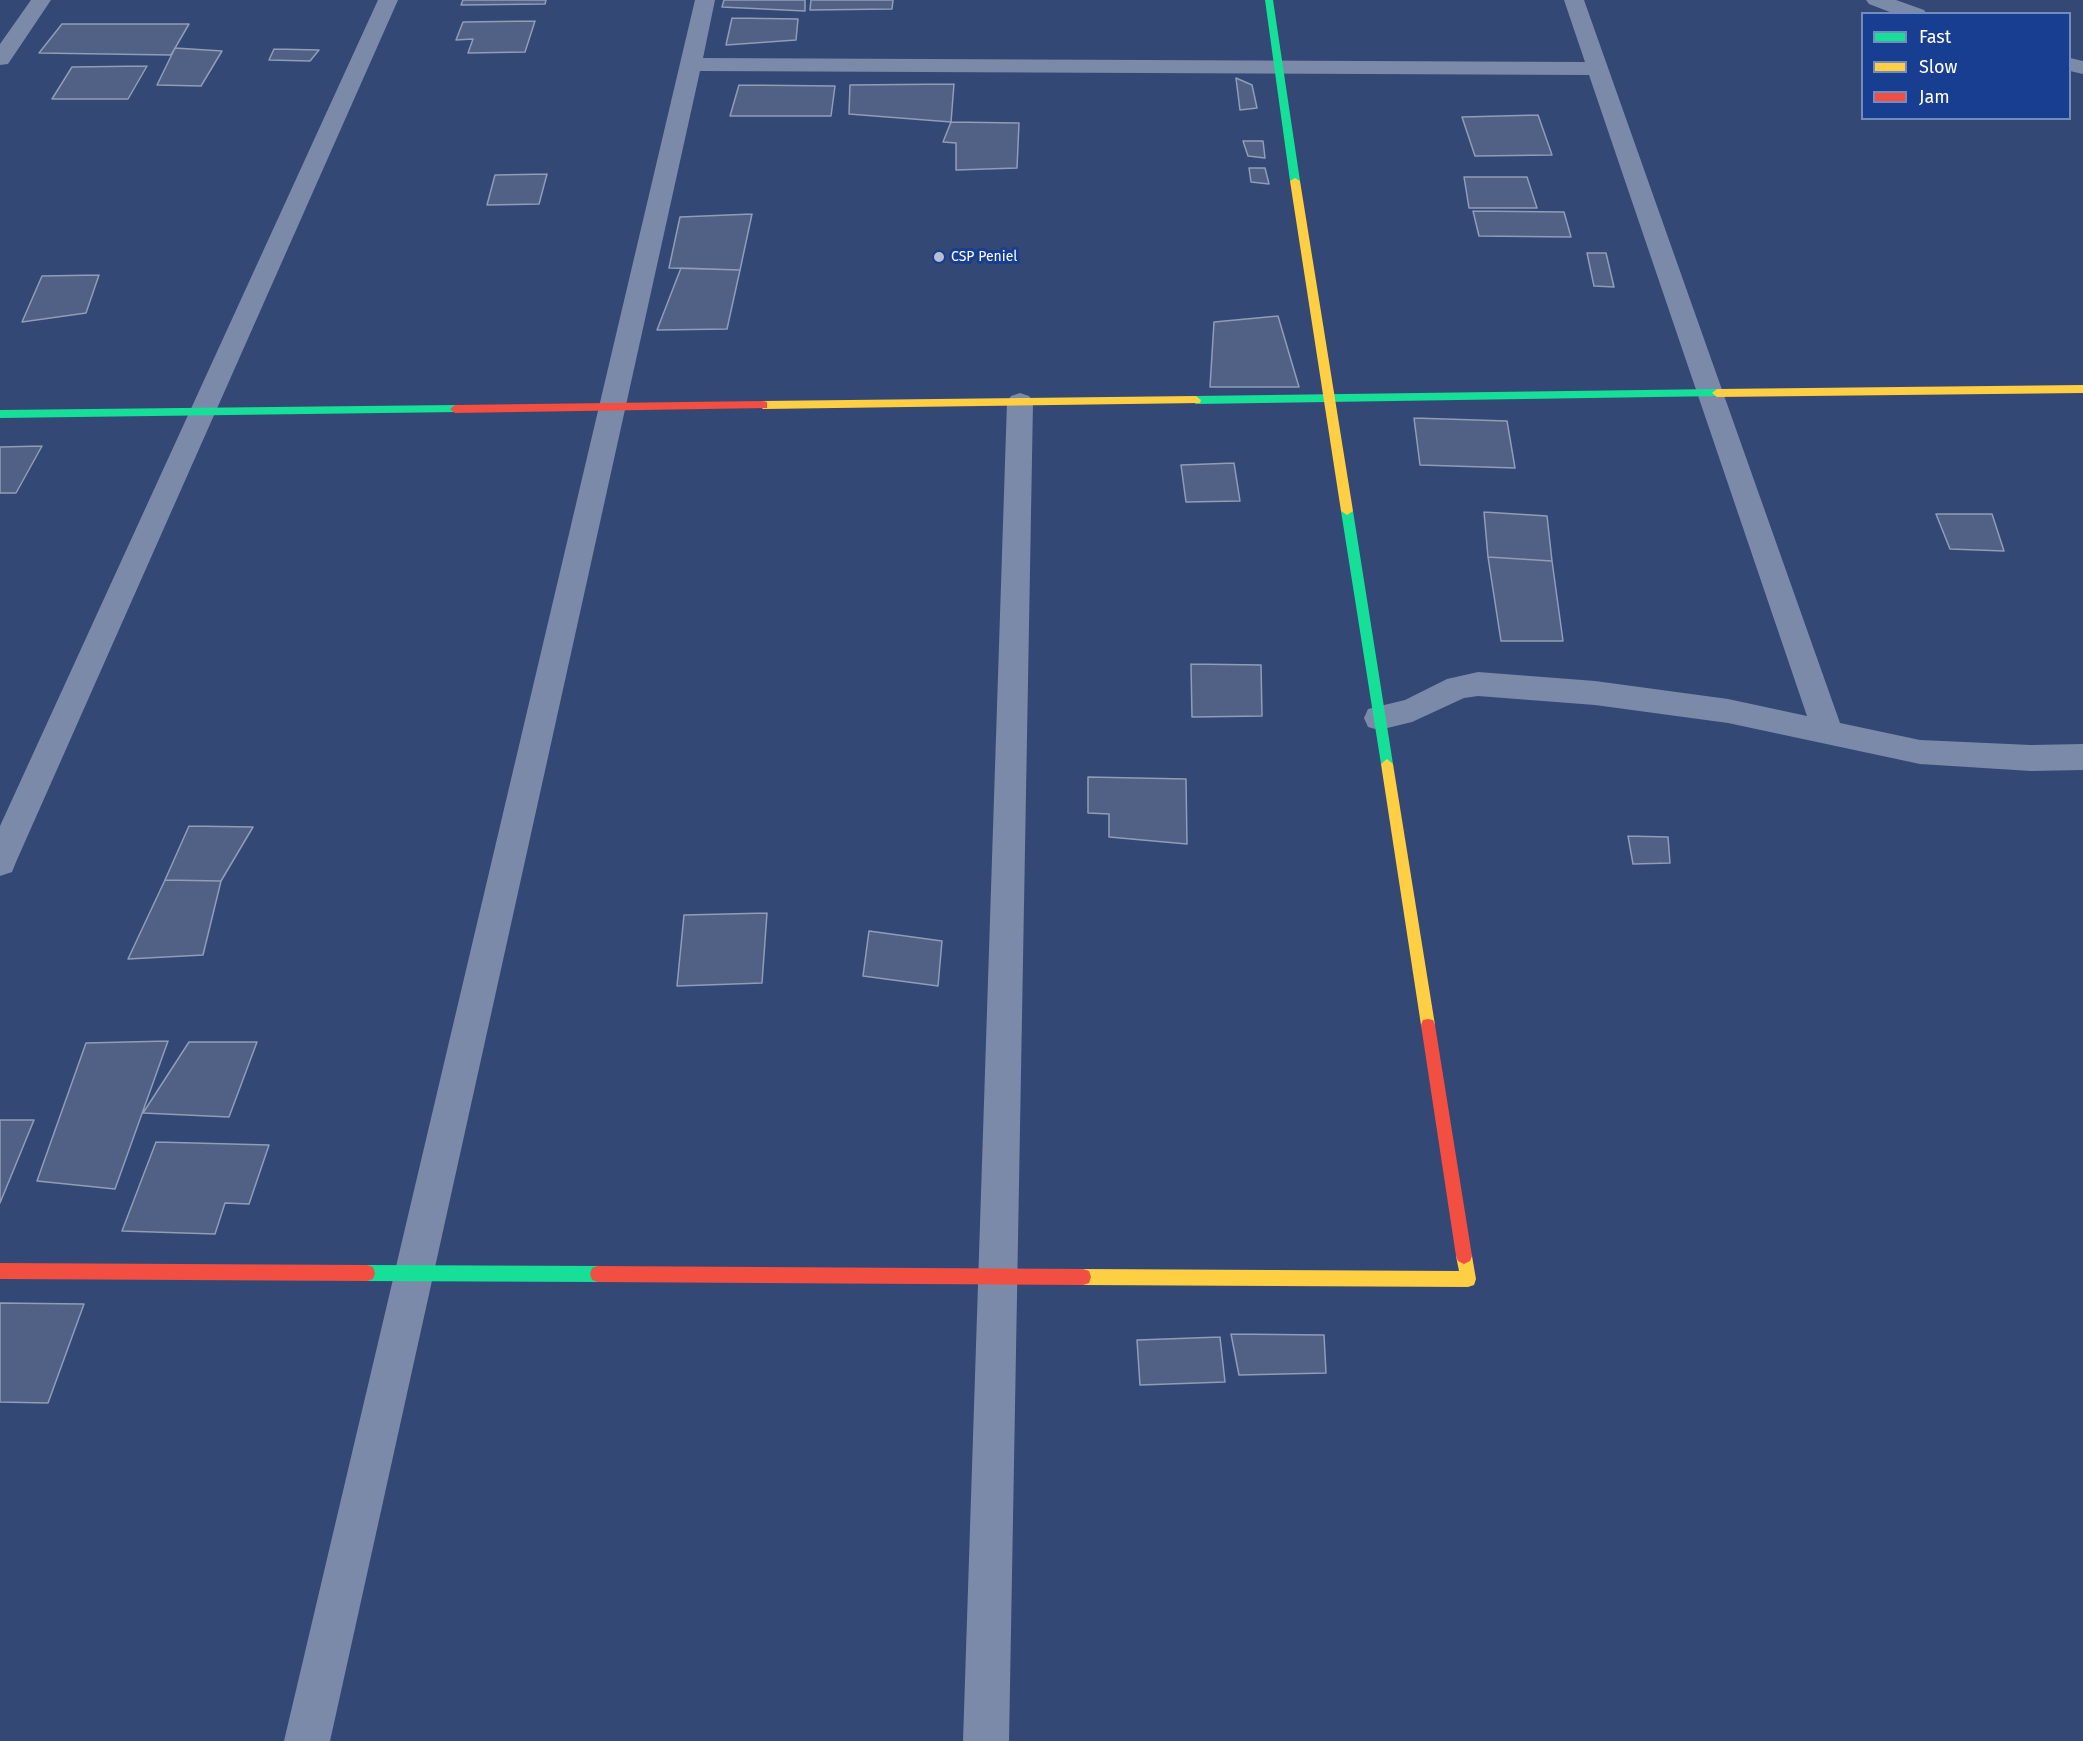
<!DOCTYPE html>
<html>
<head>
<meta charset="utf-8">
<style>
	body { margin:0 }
	#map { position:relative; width:2083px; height:1741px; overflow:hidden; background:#344876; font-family:"Fira Sans",sans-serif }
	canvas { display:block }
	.legend { position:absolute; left:1861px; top:12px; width:210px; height:108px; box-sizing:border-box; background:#183e92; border:2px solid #748bbe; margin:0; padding:8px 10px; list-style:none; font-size:18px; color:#fff }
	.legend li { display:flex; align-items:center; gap:12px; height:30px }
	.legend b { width:30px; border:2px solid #748bbe }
</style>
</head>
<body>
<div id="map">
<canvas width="2083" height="1741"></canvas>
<ul class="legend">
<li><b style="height:8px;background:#16e098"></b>Fast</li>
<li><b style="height:8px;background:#ffcf43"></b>Slow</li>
<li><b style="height:8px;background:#f24e42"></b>Jam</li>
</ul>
</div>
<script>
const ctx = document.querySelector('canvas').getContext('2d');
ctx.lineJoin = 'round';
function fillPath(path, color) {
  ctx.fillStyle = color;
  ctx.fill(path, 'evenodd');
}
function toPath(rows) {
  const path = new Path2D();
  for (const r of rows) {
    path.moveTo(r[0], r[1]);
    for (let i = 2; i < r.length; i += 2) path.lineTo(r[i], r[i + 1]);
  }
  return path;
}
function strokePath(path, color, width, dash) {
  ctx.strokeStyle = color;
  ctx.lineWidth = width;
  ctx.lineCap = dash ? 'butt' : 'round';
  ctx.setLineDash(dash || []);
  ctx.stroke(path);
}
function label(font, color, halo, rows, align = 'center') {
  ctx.font = font + ' "Fira Sans",sans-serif';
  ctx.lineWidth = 6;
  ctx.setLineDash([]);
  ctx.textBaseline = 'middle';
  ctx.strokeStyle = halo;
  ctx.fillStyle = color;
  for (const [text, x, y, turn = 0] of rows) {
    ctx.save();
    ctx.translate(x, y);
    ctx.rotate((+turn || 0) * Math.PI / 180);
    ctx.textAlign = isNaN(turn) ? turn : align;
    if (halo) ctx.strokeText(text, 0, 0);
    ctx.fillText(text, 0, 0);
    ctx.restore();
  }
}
const building = toPath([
	[463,0,546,0,545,4,461,5,463,0],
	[724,0,805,0,805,11,722,7,724,0],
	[811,0,893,0,892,9,810,10,811,0],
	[732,18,798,19,796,40,726,45,732,18],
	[535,21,525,52,468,53,473,39,456,40,463,22,535,21],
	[62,24,189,24,171,55,39,53,62,24],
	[175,48,222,51,201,86,157,85,175,48],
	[274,49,319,50,310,61,269,60,274,49],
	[147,66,128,99,52,99,72,67,147,66],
	[1236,78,1252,85,1257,108,1240,110,1236,78],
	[954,84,951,122,849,114,850,85,954,84],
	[739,85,835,86,831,116,730,116,739,85],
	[1538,115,1552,155,1475,156,1462,117,1538,115],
	[951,122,1019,123,1017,168,956,170,956,143,943,142,951,122],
	[1243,141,1263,141,1265,158,1248,156,1243,141],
	[1249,168,1265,168,1269,184,1251,182,1249,168],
	[547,174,539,204,487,205,495,175,547,174],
	[1464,177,1527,177,1537,208,1469,208,1464,177],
	[1473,211,1564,212,1571,237,1479,236,1473,211],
	[752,214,740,270,669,268,680,217,752,214],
	[1587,253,1606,253,1614,287,1594,286,1587,253],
	[681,268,740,270,727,329,657,330,681,268],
	[99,275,86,313,22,322,42,276,99,275],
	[1278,316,1299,387,1210,387,1214,322,1278,316],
	[1414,418,1507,421,1515,468,1420,465,1414,418],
	[42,446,16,493,0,493,0,447,42,446],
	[1234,463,1240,501,1186,502,1181,465,1234,463],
	[1484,512,1547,516,1552,561,1488,557,1484,512],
	[1936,514,1992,514,2004,551,1950,549,1936,514],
	[1488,557,1552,561,1563,641,1501,641,1488,557],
	[1191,664,1261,665,1262,716,1192,717,1191,664],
	[1088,777,1186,779,1187,844,1109,837,1109,814,1088,813,1088,777],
	[189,826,253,827,221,881,165,880,189,826],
	[1628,836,1668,837,1670,863,1633,864,1628,836],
	[165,880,221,881,203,955,128,959,165,880],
	[767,913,762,983,677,986,684,915,767,913],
	[869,931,942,941,938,986,863,976,869,931],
	[168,1041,115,1189,37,1181,86,1043,168,1041],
	[189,1042,257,1042,229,1117,143,1113,189,1042],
	[0,1120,34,1120,0,1203,0,1120],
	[156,1142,269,1145,249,1204,225,1203,215,1234,122,1231,156,1142],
	[0,1303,84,1304,48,1403,0,1402,0,1303],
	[1231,1334,1324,1335,1326,1373,1239,1375,1231,1334],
	[1220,1337,1225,1382,1140,1385,1137,1340,1220,1337]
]);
fillPath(building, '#506185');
strokePath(building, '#909db7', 1.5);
fillPath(toPath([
	[31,0,51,0,8,64,0,65,0,44,31,0],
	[378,0,398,0,16,862,12,872,0,876,0,826,378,0],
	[695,0,715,0,703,58,1585,62,1564,0,1584,0,1840,723,1920,740,2031,745,2083,744,2083,770,2031,771,1920,764,1728,723,1595,705,1478,696,1464,698,1412,722,1379,730,1368,727,1364,718,1368,709,1405,700,1447,679,1478,672,1595,681,1728,699,1807,716,1589,75,700,71,330,1741,284,1741,695,0],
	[1866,0,1896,0,1924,10,1927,14,1895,14,1869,4,1866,0],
	[2070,58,2083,61,2083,74,2070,71,2070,58],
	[1020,393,1029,396,1033,402,1009,1741,963,1741,1007,402,1011,396,1020,393]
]), '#7c8aa9');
fillPath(toPath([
	[1265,0,1273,0,1300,181,1295,184,1290,181,1265,0],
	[1717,389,1721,390,1721,396,1196,404,1191,400,1196,396,1717,389],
	[455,405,459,406,459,412,0,418,0,410,455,405],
	[1347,507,1353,511,1393,764,1387,769,1381,764,1341,511,1347,507],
	[367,1265,598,1266,604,1268,606,1274,604,1280,598,1282,367,1281,361,1279,359,1273,361,1267,367,1265]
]), '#16e098');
fillPath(toPath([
	[1295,178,1300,181,1353,511,1347,515,1341,511,1290,181,1295,178],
	[2083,385,2083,393,1717,397,1712,393,1717,389,2083,385],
	[1196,396,1201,400,1200,403,763,409,758,405,763,401,1196,396],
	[1387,759,1393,764,1435,1025,1433,1030,1428,1031,1423,1030,1421,1025,1381,764,1387,759],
	[1464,1248,1470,1251,1472,1256,1476,1279,1474,1285,1468,1287,1083,1285,1077,1283,1075,1277,1077,1271,1083,1269,1459,1271,1456,1256,1458,1251,1464,1248]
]), '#ffcf43');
fillPath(toPath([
	[763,401,767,402,767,408,455,413,450,409,455,405,763,401],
	[1428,1019,1433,1020,1435,1025,1472,1256,1470,1261,1464,1264,1458,1261,1456,1256,1421,1025,1423,1020,1428,1019],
	[0,1263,367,1265,373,1267,375,1273,373,1279,367,1281,0,1279,0,1263],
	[598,1266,1083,1269,1089,1271,1091,1277,1089,1283,1083,1285,598,1282,592,1280,590,1274,592,1268,598,1266]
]), '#f24e42');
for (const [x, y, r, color] of [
	[939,257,6,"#b8bfcf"]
]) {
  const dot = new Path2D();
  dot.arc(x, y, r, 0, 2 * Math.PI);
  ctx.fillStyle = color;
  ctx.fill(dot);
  strokePath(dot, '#183e92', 2);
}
label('14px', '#fff', '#183e92', [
	["CSP Peniel",951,257]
], 'left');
</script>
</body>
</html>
